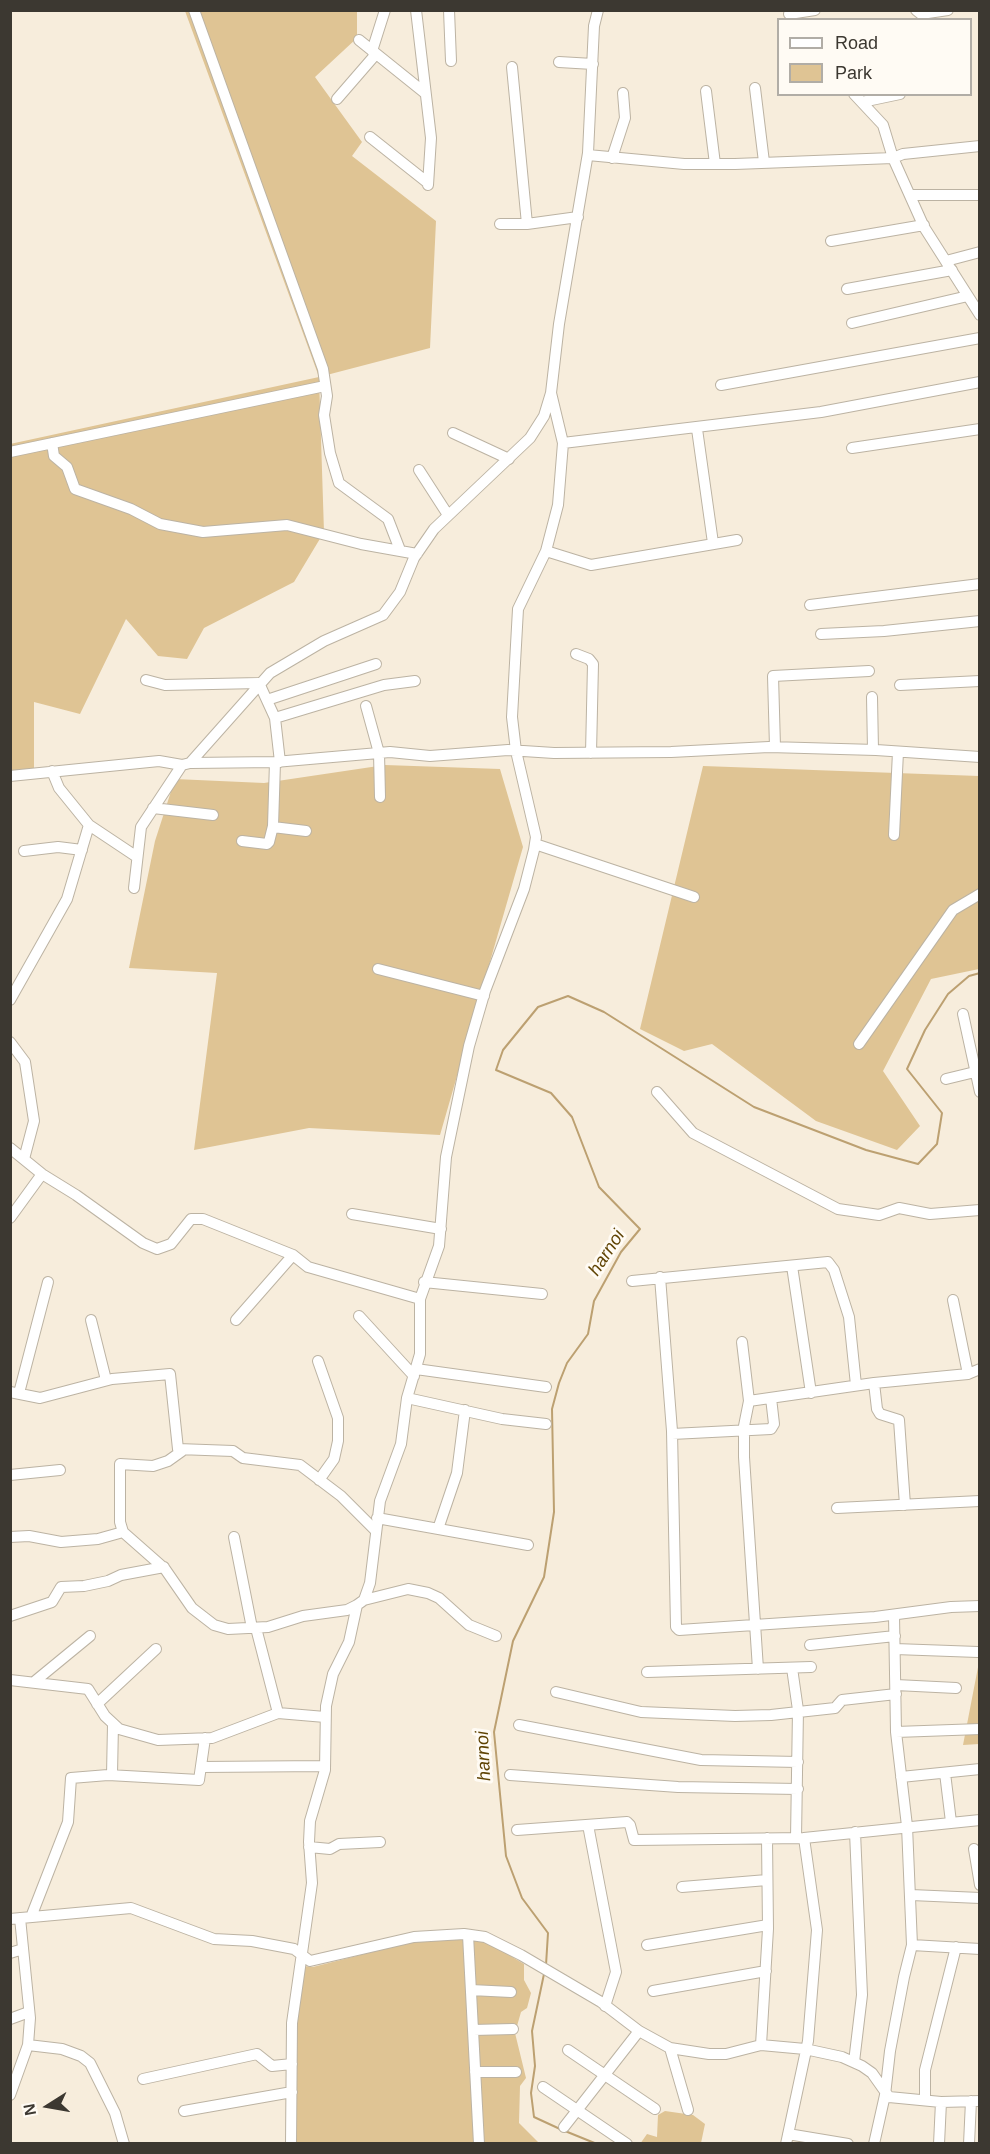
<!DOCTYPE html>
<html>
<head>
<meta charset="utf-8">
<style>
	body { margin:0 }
	#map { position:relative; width:990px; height:2154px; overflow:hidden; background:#f7eddc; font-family:Helvetica,sans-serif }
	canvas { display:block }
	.frame { position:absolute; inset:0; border:12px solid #3c3831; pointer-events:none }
	.legend { position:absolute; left:777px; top:18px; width:195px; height:78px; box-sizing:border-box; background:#fffbf4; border:2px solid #b1ada6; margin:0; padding:8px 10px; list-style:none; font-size:18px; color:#3c3831 }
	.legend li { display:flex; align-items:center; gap:12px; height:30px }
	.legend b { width:30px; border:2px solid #b1ada6 }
	.north { position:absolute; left:18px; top:2076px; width:60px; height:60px; -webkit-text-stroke:4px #fffbf4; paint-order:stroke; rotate:259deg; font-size:16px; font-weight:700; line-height:24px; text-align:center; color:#3c3831 }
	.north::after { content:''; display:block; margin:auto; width:21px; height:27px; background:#3c3831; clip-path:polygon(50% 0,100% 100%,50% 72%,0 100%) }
</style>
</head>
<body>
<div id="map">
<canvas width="990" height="2154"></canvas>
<div class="frame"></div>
<ul class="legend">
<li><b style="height:8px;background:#fff"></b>Road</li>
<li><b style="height:16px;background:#dfc494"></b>Park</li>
</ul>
<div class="north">N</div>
</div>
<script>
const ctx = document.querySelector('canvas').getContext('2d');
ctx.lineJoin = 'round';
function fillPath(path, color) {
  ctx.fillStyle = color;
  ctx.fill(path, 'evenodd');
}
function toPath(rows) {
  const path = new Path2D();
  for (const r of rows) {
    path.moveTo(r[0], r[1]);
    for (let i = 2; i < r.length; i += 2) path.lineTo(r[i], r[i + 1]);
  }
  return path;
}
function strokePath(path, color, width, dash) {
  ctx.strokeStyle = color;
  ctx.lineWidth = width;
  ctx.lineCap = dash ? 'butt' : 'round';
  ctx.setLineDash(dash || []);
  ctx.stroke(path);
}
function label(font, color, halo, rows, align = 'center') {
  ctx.font = font + ' Helvetica,sans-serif';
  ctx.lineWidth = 6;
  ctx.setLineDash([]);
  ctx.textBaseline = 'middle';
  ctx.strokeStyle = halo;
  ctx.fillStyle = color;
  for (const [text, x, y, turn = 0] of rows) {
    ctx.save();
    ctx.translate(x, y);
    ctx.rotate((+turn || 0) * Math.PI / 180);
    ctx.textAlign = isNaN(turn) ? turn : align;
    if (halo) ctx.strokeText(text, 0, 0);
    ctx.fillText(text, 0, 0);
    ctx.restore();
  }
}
fillPath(toPath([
	[185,11,357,11,357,38,315,77,362,142,352,156,436,221,430,348,319,377,324,532,294,582,204,628,187,659,158,656,126,619,80,714,34,702,34,769,11,773,10,444,319,377],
	[385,765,500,769,523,847,440,1135,309,1128,194,1150,217,973,129,968,155,841,175,779,264,783],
	[703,766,979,776,979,969,931,979,883,1071,920,1126,897,1150,816,1121,712,1044,684,1051,640,1029],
	[979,1662,979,1744,963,1745],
	[463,1937,489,1943,524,1964,524,1980,531,1993,527,2008,521,2012,515,2033,526,2078,520,2086,519,2123,539,2143,295,2144,295,2029,303,1966,313,1967,415,1941],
	[665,2111,693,2115,705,2124,701,2143,640,2144,647,2134,657,2137,658,2115]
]), '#dfc494');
strokePath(toPath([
	[546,1965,548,1933,522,1898,506,1856,494,1732,513,1641,544,1577,554,1512,552,1409,559,1383,567,1363,588,1334,594,1301,621,1252,640,1229,599,1187,572,1117,551,1093,496,1070,503,1050,538,1007,568,996,604,1012,754,1107,866,1150,918,1164,937,1144,942,1113,907,1069,925,1030,948,994,969,976,980,973],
	[544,1974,532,2031,535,2066,531,2093,534,2117,560,2129],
	[565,2131,597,2144]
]), '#bca071', 2);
const minor = toPath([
	[194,10,323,369,327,396,324,415,330,453,339,483,388,519,400,550],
	[416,10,431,138,428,185],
	[449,10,451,61],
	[916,10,921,14,948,10],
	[789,14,815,10],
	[359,40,425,93],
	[372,51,385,10],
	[559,62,593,64],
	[512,67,527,224],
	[755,88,764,162],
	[706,91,715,164],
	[854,94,883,125,893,158,924,227,980,315],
	[337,99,376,54],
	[862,102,900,94],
	[370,137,428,183],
	[588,155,684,164,735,164,893,158,903,154,980,146],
	[612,158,625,118,623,93],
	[911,195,980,195],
	[500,224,527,224,578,217],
	[831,241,924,225],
	[946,261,980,252],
	[847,289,952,270],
	[852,323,968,296],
	[721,385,980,338],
	[697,429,713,543],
	[453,433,509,459],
	[52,443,54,456,67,467,75,489,131,509,160,524,203,532,287,525,361,544,417,554],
	[563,443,821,412,980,382],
	[852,448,980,429],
	[10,452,325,386],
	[419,470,448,515],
	[546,551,591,565,737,540],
	[810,605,980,584],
	[821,634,884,631,980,621],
	[576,654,589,659,593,664,591,753],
	[146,680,165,685,259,683,275,718,280,762],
	[900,685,980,681],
	[872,697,873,750],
	[267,700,376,664],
	[366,706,379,753,380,797],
	[275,718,384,685,415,681],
	[775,747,773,676,869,671],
	[191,763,275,762,390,752,430,756,508,750,554,753,671,752,769,747,876,750,980,757],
	[52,771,59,788,89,825,137,857],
	[10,776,159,761,182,765,190,763,270,673,324,641,383,615,400,592,414,558,434,529,530,438,544,416,551,393,559,324,588,153,594,26,598,10],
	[153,808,213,815],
	[273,827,306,831],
	[894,835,898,752],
	[242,841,267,844,269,842,273,826,275,762],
	[535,844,694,897],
	[24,851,58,847,82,850],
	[134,888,141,827,182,765],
	[378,969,484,996],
	[10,1000,67,899,89,825],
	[963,1014,980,1092],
	[10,1042,25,1062,34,1121,24,1159],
	[859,1044,953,910,980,894],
	[946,1079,979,1071],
	[657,1092,693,1133,838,1209,879,1215,899,1208,930,1214,980,1210],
	[10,1148,42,1174,76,1195,143,1243,157,1249,171,1244,191,1219,203,1219,293,1255,308,1267,420,1299],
	[352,1214,441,1229],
	[10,1218,42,1174],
	[792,1266,811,1393],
	[660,1277,672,1431,676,1627,679,1630,875,1617,951,1607,980,1606],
	[632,1281,828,1262,834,1270,849,1317,856,1385],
	[424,1282,542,1294],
	[953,1300,968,1374],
	[359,1316,414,1376],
	[91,1320,106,1380],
	[236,1320,293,1255],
	[742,1342,749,1401,744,1426,744,1457,758,1669],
	[318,1361,338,1418,338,1441,334,1459,319,1480],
	[416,1369,546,1387],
	[874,1383,877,1409,880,1414,899,1420,905,1505],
	[10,1392,40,1398,112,1379,170,1374,178,1449,233,1451,243,1458,300,1465,341,1496,376,1531],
	[19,1393,48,1282],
	[407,1398,502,1419,546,1424],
	[749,1401,874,1383,968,1374,980,1369],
	[672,1434,771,1429,774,1424,771,1398],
	[182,1451,168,1461,153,1466,120,1464,120,1522,123,1532,165,1569,192,1608,214,1625,228,1629,268,1627,303,1616,347,1610,357,1605],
	[10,1475,60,1470],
	[837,1508,980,1501],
	[377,1518,528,1545],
	[438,1529,457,1473,465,1410],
	[10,1537,29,1536,61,1542,98,1539,123,1532],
	[234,1537,252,1628],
	[364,1600,408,1589,428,1593,439,1598,469,1625,496,1636],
	[10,1616,52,1602,61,1587,84,1586,108,1581,121,1575,164,1567],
	[256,1628,278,1713],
	[810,1645,895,1636],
	[895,1649,978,1652],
	[792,1668,798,1710,796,1838],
	[647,1672,811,1667],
	[10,1680,88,1689,105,1716,119,1729,158,1740,212,1738,278,1713,325,1717],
	[34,1682,90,1636],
	[896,1685,956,1688],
	[556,1692,641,1712,735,1716,771,1715,835,1708,842,1700,896,1694],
	[97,1704,156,1649],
	[519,1725,701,1760,798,1762],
	[896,1732,980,1729],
	[202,1767,325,1766],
	[945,1773,951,1822],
	[112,1775,113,1724],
	[510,1775,678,1787,798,1789],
	[901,1777,980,1769],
	[588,1825,616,1972,605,2006],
	[517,1830,627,1822,630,1825,634,1840,804,1838,980,1820],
	[309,1847,330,1849,339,1844,380,1842],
	[974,1849,980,1885],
	[682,1887,767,1880],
	[911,1895,980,1898],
	[31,1917,68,1822,71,1778,108,1775,199,1780,205,1738],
	[10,1919,131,1908,214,1939,252,1941,294,1949,310,1961,414,1937,464,1934,485,1937,521,1955,601,2002,639,2031,670,2048,709,2054,726,2054,761,2045,805,2049,842,2057,862,2066,872,2073,889,2097,941,2102,980,2101],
	[468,1935,479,2144],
	[647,1945,768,1925],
	[912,1945,980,1949],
	[10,1953,23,1949],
	[471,1990,511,1992],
	[653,1991,766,1971],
	[10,2019,29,2012],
	[473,2030,513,2029],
	[28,2045,62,2049,81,2056,90,2063,115,2113,124,2144],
	[761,2045,768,1929,767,1838],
	[670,2048,688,2110],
	[568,2050,655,2109],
	[854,2062,862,1995,855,1832],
	[475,2072,516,2072],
	[143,2079,257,2054,272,2066,292,2064],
	[543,2087,627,2144],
	[10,2095,28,2045,30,2018,20,1918],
	[925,2100,925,2070,956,1947],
	[184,2111,292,2092],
	[564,2127,639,2031],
	[788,2134,848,2144],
	[291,2144,292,2023,312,1883,309,1842,310,1821,325,1770,326,1706,333,1674,349,1642,357,1605,364,1600,370,1583,380,1501,401,1444,407,1398,420,1354,420,1299,439,1246,446,1157,469,1046,485,991,524,889,534,850,536,837,516,751,512,717,518,609,546,551,558,505,563,443,551,393],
	[786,2144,808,2041,817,1930,804,1838],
	[874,2144,885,2095,890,2051,904,1977,912,1945,907,1826,896,1732,894,1615],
	[939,2144,941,2102],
	[969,2144,971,2101]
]);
strokePath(minor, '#bcb3a3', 12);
strokePath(minor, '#fff', 10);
label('italic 18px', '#5f4303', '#fffbf4', [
	["harnoi",607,1253,-57],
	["harnoi",484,1756,-93]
]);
</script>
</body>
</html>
